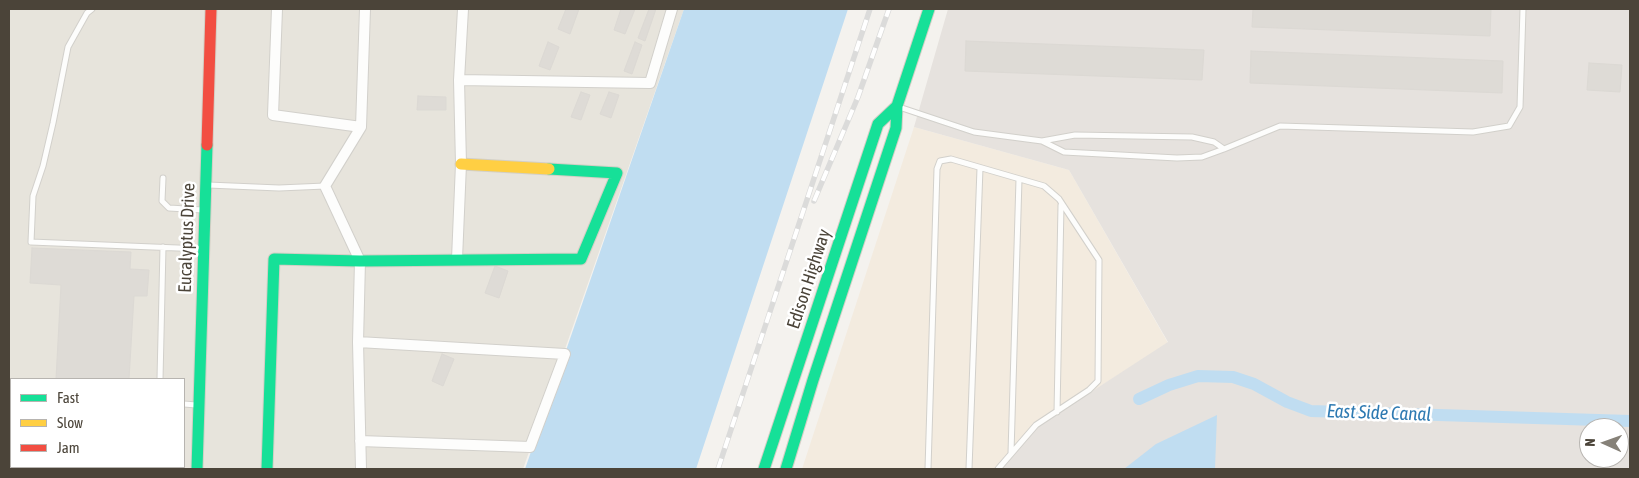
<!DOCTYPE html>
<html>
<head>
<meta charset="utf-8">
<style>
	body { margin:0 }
	#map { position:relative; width:1639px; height:478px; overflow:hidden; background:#f4f2ee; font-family:"Asap Condensed",sans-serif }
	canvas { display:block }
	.frame { position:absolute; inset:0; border:10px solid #4b4439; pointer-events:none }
	.legend { position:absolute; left:10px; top:378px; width:175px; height:90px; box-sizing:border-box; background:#fff; border:1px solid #b7b4b0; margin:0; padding:6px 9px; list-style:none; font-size:15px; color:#4b4439 }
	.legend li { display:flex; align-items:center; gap:10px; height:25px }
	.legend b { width:25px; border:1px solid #b7b4b0 }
	.north { position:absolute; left:1579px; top:418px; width:50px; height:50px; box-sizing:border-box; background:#fff; border:1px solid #b7b4b0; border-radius:50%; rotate:272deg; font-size:14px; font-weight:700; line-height:20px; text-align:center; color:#4b4439 }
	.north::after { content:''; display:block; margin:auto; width:18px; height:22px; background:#868178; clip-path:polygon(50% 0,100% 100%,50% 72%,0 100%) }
</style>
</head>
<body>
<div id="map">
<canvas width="1639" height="478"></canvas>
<div class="frame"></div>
<ul class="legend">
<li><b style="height:6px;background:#16e098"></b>Fast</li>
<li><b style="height:6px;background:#ffcf43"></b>Slow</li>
<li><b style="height:6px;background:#f24e42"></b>Jam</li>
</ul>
<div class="north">N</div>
</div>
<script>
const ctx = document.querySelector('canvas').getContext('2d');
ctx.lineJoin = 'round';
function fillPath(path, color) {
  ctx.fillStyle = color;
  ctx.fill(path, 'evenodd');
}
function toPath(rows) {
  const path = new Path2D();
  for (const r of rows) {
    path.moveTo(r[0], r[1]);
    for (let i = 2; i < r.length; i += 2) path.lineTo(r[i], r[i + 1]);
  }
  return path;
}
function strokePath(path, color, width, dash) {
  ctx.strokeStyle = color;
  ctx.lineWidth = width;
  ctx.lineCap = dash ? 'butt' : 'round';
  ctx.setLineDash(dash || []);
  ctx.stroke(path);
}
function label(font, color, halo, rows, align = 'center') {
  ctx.font = font + ' "Asap Condensed",sans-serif';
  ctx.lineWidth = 5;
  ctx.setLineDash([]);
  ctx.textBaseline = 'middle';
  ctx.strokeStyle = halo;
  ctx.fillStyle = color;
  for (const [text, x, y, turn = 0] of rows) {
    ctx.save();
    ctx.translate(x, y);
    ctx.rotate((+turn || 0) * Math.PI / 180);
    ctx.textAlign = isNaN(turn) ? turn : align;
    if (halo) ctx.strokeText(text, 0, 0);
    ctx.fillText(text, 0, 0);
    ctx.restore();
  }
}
fillPath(toPath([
	[9,9,684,9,523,469,9,469],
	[11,379,184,379,184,467,11,467]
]), '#e7e4dc');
fillPath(toPath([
	[914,127,1069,170,1168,343,1037,427,1001,469,802,469]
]), '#f3ebdf');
fillPath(toPath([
	[948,9,1630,9,1630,469,1001,469,1037,427,1168,342,1069,170,914,127],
	[1589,428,1619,428,1619,458,1589,458]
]), '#e6e2de');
fillPath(toPath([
	[684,9,848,9,696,469,525,469],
	[1217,415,1215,469,1124,469,1156,444]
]), '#c0ddf1');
strokePath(toPath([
	[1139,399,1169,385,1198,376,1233,377,1254,384,1287,402,1311,411,1630,421]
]), '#c0ddf1', 12);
const building = toPath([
	[566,9,579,9,570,34,558,29,566,9],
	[621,9,635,9,625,34,614,30,621,9],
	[649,9,656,9,645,41,638,38,649,9],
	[1253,9,1491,9,1490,36,1252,27,1253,9],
	[966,41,1204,50,1202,80,965,71,966,41],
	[548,42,559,47,550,70,539,66,548,42],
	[635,42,642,45,632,74,624,71,635,42],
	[1251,51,1503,61,1502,93,1250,83,1251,51],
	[1589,63,1622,65,1620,92,1587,90,1589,63],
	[581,92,590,95,581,120,571,117,581,92],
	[609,92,619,95,611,118,600,114,609,92],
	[418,96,446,97,446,110,417,110,418,96],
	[32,248,131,252,130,269,149,270,147,296,134,296,129,379,56,379,61,285,30,283,32,248],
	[495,266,508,271,499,298,485,293,495,266],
	[442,354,454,359,443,386,432,381,442,354]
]);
fillPath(building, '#dedbd6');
strokePath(building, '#dcd9d4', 1);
const lane = toPath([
	[92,9,87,13,68,47,53,123,43,166,33,196,31,242,202,249],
	[899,107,974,132,1042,141,1064,152,1177,158,1202,157,1224,149,1214,142,1192,137,1075,135,1042,141],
	[1224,149,1280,126,1473,132,1509,126,1520,107,1523,9],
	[163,178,162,201,169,208,203,210],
	[208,185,279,188,325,186],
	[160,379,163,247],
	[184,404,196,405],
	[1057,412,1061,205],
	[1011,453,1019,179],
	[928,469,937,169,940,161,951,159,1044,186,1059,199,1099,260,1098,381,1089,390,1036,425,998,469],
	[969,469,980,168]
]);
const street = toPath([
	[277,9,273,115,361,127],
	[459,80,650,83,672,9],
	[457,259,461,164,459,80,463,9],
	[358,342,565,354,530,447,360,441],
	[361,469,358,342,360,261,325,186,361,127,365,9]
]);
const fast = toPath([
	[197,469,207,145],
	[267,469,274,259,360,261,581,259,617,173,549,169],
	[764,469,878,124,897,106],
	[786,469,813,380,896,128,897,106,929,9]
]);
const slow = toPath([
	[461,164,549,169]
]);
const jam = toPath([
	[207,145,211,9]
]);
strokePath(lane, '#d2d0cb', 7);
strokePath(street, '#d2d0cb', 12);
strokePath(fast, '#d3cfc5', 13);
strokePath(slow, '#d3cfc5', 13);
strokePath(jam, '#d3cfc5', 13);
strokePath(toPath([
	[9,433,9,442]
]), '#d3d2cc', 2, [2.5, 2.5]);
strokePath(lane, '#fdfdfc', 5);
strokePath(street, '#fdfdfc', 10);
strokePath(fast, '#16e098', 11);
strokePath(slow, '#ffcf43', 11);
strokePath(jam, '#f24e42', 11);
const rail = toPath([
	[814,201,858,97,889,9],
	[718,469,870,9]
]);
strokePath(rail, '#dbdbda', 5.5);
strokePath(rail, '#fff', 4, [11]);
label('18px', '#4b4439', '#fff', [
	["Eucalyptus Drive",187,238,-88],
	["Edison Highway",809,279,-72]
]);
label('italic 19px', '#2e7ab2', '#fff', [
	["East Side Canal",1379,413,2]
]);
</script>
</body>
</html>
